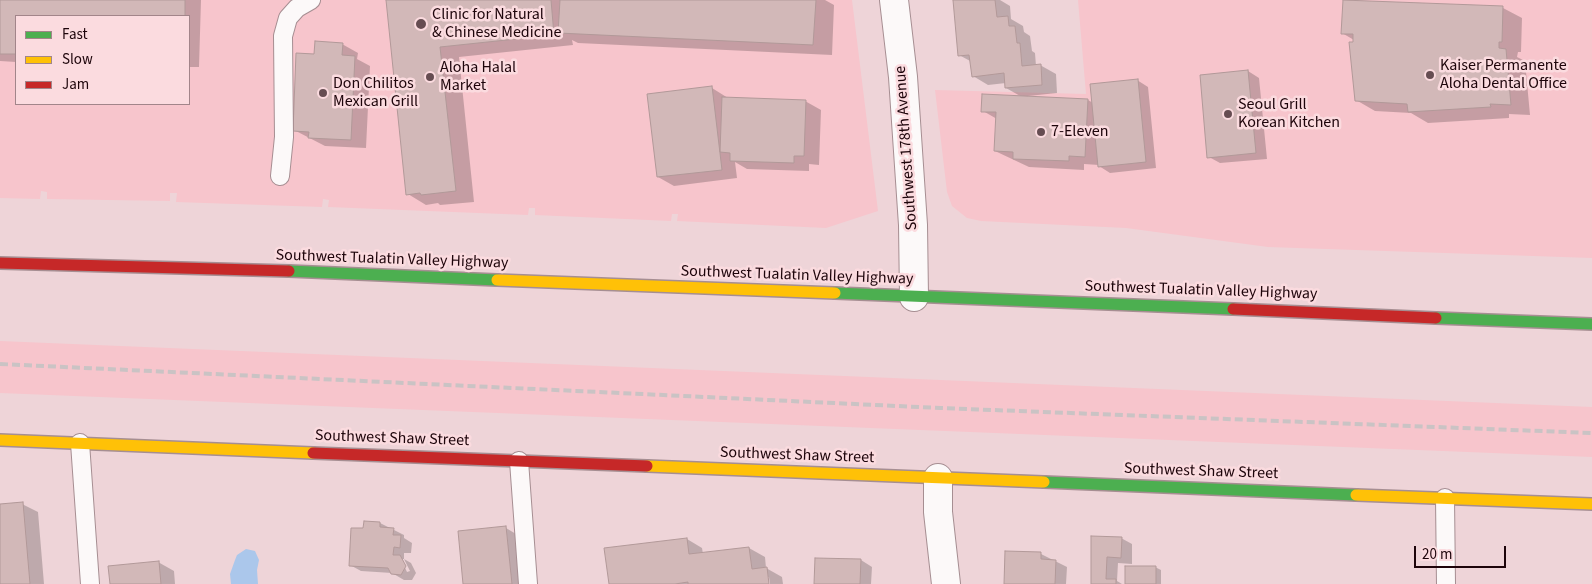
<!DOCTYPE html>
<html>
<head>
<meta charset="utf-8">
<style>
	body { margin:0 }
	#map { position:relative; width:1592px; height:584px; overflow:hidden; background:#eed4d8; font-family:"Source Sans 3",sans-serif }
	canvas { display:block }
	.legend { position:absolute; left:15px; top:15px; width:175px; height:90px; box-sizing:border-box; background:#fbdbdf; border:1px solid #a2858a; margin:0; padding:6px 9px; list-style:none; font-size:15px; color:#1d040a }
	.legend li { display:flex; align-items:center; gap:10px; height:25px }
	.legend b { width:25px; border:1px solid #a2858a }
	.scale { position:absolute; left:1414px; top:546px; width:92px; height:22px; box-sizing:border-box; border:2px solid #1d040a; border-top:0; padding-left:6px; font-size:15px; line-height:18px; white-space:nowrap; color:#1d040a; -webkit-text-stroke:4px #fbdbdf; paint-order:stroke }
</style>
</head>
<body>
<div id="map">
<canvas width="1592" height="584"></canvas>
<ul class="legend">
<li><b style="height:6px;background:#4caf50"></b>Fast</li>
<li><b style="height:6px;background:#ffc107"></b>Slow</li>
<li><b style="height:6px;background:#c62828"></b>Jam</li>
</ul>
<div class="scale">20 m</div>
</div>
<script>
const ctx = document.querySelector('canvas').getContext('2d');
ctx.lineJoin = 'round';
function fillPath(path, color) {
  ctx.fillStyle = color;
  ctx.fill(path, 'evenodd');
}
function toPath(rows) {
  const path = new Path2D();
  for (const r of rows) {
    path.moveTo(r[0], r[1]);
    for (let i = 2; i < r.length; i += 2) path.lineTo(r[i], r[i + 1]);
  }
  return path;
}
function strokePath(path, color, width, dash) {
  ctx.strokeStyle = color;
  ctx.lineWidth = width;
  ctx.lineCap = dash ? 'butt' : 'round';
  ctx.setLineDash(dash || []);
  ctx.stroke(path);
}
function label(font, color, halo, rows, align = 'center') {
  ctx.font = font + ' "Source Sans 3",sans-serif';
  ctx.lineWidth = 5;
  ctx.setLineDash([]);
  ctx.textBaseline = 'middle';
  ctx.strokeStyle = halo;
  ctx.fillStyle = color;
  for (const [text, x, y, turn = 0] of rows) {
    ctx.save();
    ctx.translate(x, y);
    ctx.rotate((+turn || 0) * Math.PI / 180);
    ctx.textAlign = isNaN(turn) ? turn : align;
    if (halo) ctx.strokeText(text, 0, 0);
    ctx.fillText(text, 0, 0);
    ctx.restore();
  }
}
fillPath(toPath([
	[0,0,852,0,878,211,826,228,677,221,678,214,672,214,671,221,535,215,535,208,529,208,528,215,328,207,329,200,323,199,322,207,176,202,177,193,170,193,170,201,47,199,47,192,41,191,40,199,0,198],
	[16,16,189,16,189,104,16,104],
	[1078,0,1592,0,1592,258,1268,247,1126,228,981,221,967,218,952,206,947,192,935,90,1086,94],
	[0,341,1592,407,1592,457,0,393]
]), '#f7c5cc');
fillPath(toPath([
	[246,549,255,551,259,560,257,570,258,584,231,584,230,574,235,560,237,555]
]), '#abc7eb');
fillPath(toPath([
	[0,0,201,0,199,67,189,67,189,16,16,16,16,62,0,61],
	[387,0,825,0,834,5,832,55,578,43,572,40,573,45,459,57,474,202,440,205,438,203,426,205,408,194],
	[964,0,1000,0,1010,6,1011,19,1023,26,1024,32,1030,36,1032,51,1035,53,1036,66,1040,65,1056,74,1057,93,1028,96,1028,97,1088,100,1093,103,1137,80,1148,87,1156,168,1110,173,1099,166,1099,165,1084,164,1084,170,1029,167,995,151,997,119,983,111,1022,97,1006,88,1006,83,988,85,973,76,972,62,959,55],
	[1344,0,1503,8,1522,18,1521,52,1518,52,1517,57,1525,61,1530,115,1509,114,1509,118,1428,123,1411,113,1375,111,1356,100,1354,40,1342,33],
	[342,44,358,53,357,59,370,66,366,148,325,146,294,130,315,55],
	[1248,71,1259,78,1267,159,1220,163,1209,157],
	[712,88,728,98,805,101,821,110,819,165,809,164,809,171,747,169,735,162,737,178,674,186,658,177],
	[22,504,38,512,44,584,0,584,0,506],
	[380,523,404,535,404,538,412,543,411,553,404,553,404,559,411,563,416,573,412,580,404,580,392,573,361,571,350,565,365,529],
	[401,559,404,559,410,571,407,572],
	[506,528,521,537,526,584,464,584],
	[1093,538,1121,538,1132,544,1132,564,1118,563,1117,581,1122,584,1092,584],
	[687,539,702,548,703,554,749,548,765,557,766,568,782,577,783,584,770,584,769,577,767,577,767,584,610,584],
	[1041,554,1067,567,1066,584,1005,584],
	[861,560,872,567,871,584,815,584],
	[158,562,174,571,175,584,111,584],
	[1155,567,1161,570,1161,584,1127,584]
]), '#0003');
const building = toPath([
	[0,0,185,0,185,16,16,16,16,54,0,54,0,0],
	[386,0,551,0,554,35,440,47,456,191,421,195,420,193,406,195,386,0],
	[560,0,816,0,813,45,558,33,560,0],
	[953,0,995,0,997,17,1008,16,1009,26,1015,26,1017,43,1020,43,1022,66,1041,64,1042,85,1005,88,1004,73,972,77,969,55,958,56,953,0],
	[1343,0,1503,6,1502,42,1499,42,1499,48,1506,49,1511,105,1490,104,1491,107,1408,112,1407,104,1355,101,1349,42,1353,42,1353,34,1341,34,1343,0],
	[315,41,343,43,342,55,355,56,351,140,308,138,309,132,293,131,296,53,314,54,315,41],
	[1248,70,1256,153,1207,158,1200,75,1248,70],
	[1138,79,1146,162,1098,167,1090,84,1138,79],
	[712,86,722,170,657,177,647,94,712,86],
	[982,94,1088,99,1085,157,1069,156,1069,161,1013,159,1013,152,994,151,996,112,981,112,982,94],
	[722,97,806,100,804,156,794,156,794,163,730,161,730,153,720,152,722,97],
	[23,502,30,584,0,584,0,504,23,502],
	[364,521,380,522,380,527,394,528,393,535,401,535,400,548,394,547,393,555,400,555,406,566,401,575,391,574,388,568,349,566,351,528,363,528,364,521],
	[506,526,512,584,463,584,458,531,506,526],
	[1091,536,1122,537,1121,558,1107,557,1106,579,1116,579,1116,584,1091,584,1091,536],
	[687,538,689,554,749,547,752,569,767,567,769,584,688,584,688,582,675,584,609,584,604,548,687,538],
	[1005,551,1041,552,1041,559,1056,560,1055,584,1004,584,1005,551],
	[815,558,861,559,860,584,814,584,815,558],
	[159,561,161,584,110,584,108,566,159,561],
	[1125,566,1156,566,1156,584,1125,584,1125,566]
]);
fillPath(building, '#d2b8b8');
strokePath(building, '#b29999', 1);
const lane = toPath([
	[280,176,284,137,283,36,288,18,297,8,311,0],
	[80,443,90,584],
	[519,461,528,584],
	[1445,498,1446,584]
]);
const street = toPath([
	[894,0,903,77,913,225,914,297],
	[938,478,938,512,946,584]
]);
const fast = toPath([
	[289,271,497,280],
	[835,293,1233,309],
	[1436,318,1592,324],
	[1044,482,1356,495]
]);
const slow = toPath([
	[497,280,835,293],
	[0,440,313,453],
	[647,466,1044,482],
	[1356,495,1592,504]
]);
const jam = toPath([
	[0,263,289,271],
	[1233,309,1436,318],
	[313,453,647,466]
]);
strokePath(lane, '#a68e92', 20);
strokePath(street, '#a68e92', 30);
strokePath(fast, '#a68e92', 14);
strokePath(slow, '#a68e92', 14);
strokePath(jam, '#a68e92', 14);
strokePath(lane, '#fcf9f9', 18);
strokePath(street, '#fcf9f9', 28);
strokePath(fast, '#4caf50', 11);
strokePath(slow, '#ffc107', 11);
strokePath(jam, '#c62828', 11);
strokePath(toPath([
	[0,364,940,408,1592,433]
]), '#cac3c4', 4, [8, 4]);
for (const [x, y, r, color] of [
	[421,24,6,"#664d52"],
	[1430,75,5,"#664d52"],
	[430,77,5,"#664d52"],
	[323,93,5,"#664d52"],
	[1228,114,5,"#664d52"],
	[1041,132,5,"#664d52"]
]) {
  const dot = new Path2D();
  dot.arc(x, y, r, 0, 2 * Math.PI);
  ctx.fillStyle = color;
  ctx.fill(dot);
  strokePath(dot, '#fbdbdf', 2);
}
label('16px', '#1d040a', '#fbdbdf', [
	["Clinic for Natural",432,15],
	["& Chinese Medicine",432,33],
	["Kaiser Permanente",1440,66],
	["Aloha Dental Office",1440,84],
	["Aloha Halal",440,68],
	["Market",440,86],
	["Don Chilitos",333,84],
	["Mexican Grill",333,102],
	["Seoul Grill",1238,105],
	["Korean Kitchen",1238,123],
	["7-Eleven",1051,132]
], 'left');
label('16px', '#1d040a', '#fbdbdf', [
	["Southwest 178th Avenue",907,148,-94],
	["Southwest Tualatin Valley Highway",392,260,2],
	["Southwest Tualatin Valley Highway",797,276,2],
	["Southwest Tualatin Valley Highway",1201,291,2],
	["Southwest Shaw Street",392,439,2],
	["Southwest Shaw Street",797,456,2],
	["Southwest Shaw Street",1201,472,2]
]);
</script>
</body>
</html>
